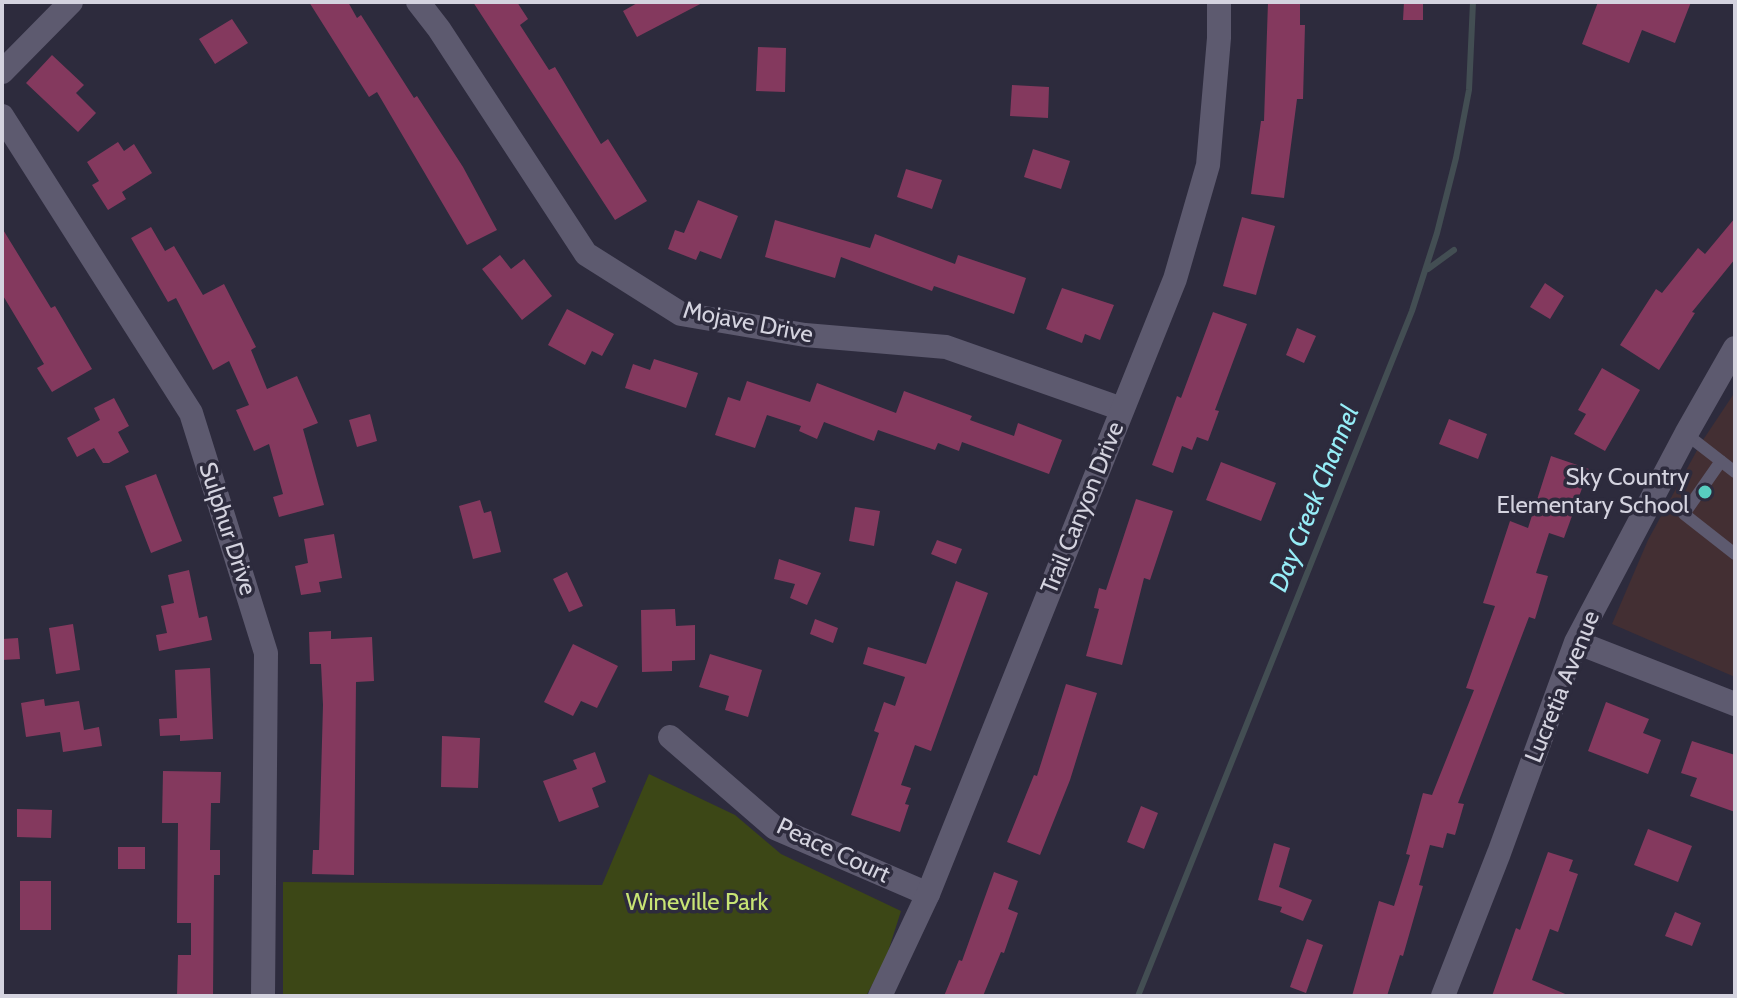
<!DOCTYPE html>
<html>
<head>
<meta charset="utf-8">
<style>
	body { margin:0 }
	#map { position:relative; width:1737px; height:998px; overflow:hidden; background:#2d2b3d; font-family:Cabin,sans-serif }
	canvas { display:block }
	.frame { position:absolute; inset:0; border:4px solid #d4d3df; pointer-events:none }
</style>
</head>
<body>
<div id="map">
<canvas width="1737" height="998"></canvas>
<div class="frame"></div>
</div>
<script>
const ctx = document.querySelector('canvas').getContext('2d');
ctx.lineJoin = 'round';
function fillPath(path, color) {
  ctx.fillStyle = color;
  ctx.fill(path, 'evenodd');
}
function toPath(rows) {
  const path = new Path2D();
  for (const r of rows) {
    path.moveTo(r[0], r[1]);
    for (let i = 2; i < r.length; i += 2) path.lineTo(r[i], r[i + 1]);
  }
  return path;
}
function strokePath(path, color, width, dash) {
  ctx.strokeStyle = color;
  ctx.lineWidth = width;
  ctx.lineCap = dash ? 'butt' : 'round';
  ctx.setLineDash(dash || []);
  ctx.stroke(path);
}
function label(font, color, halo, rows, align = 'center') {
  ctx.font = font + ' Cabin,sans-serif';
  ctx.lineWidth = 7;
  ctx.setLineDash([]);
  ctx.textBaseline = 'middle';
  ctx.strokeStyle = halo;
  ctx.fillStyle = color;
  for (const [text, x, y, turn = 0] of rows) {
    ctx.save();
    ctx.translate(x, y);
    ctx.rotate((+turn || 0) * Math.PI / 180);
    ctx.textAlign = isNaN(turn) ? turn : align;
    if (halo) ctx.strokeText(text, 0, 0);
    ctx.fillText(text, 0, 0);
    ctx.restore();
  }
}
fillPath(toPath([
	[1735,392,1735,677,1612,624,1648,540,1701,443]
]), '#432f33');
fillPath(toPath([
	[649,774,735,815,781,854,901,911,885,961,866,996,283,996,283,882,602,885]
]), '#3c4716');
strokePath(toPath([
	[1428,269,1454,250],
	[1138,996,1412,311,1437,233,1456,158,1469,90,1473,2]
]), '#434e53', 6);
fillPath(toPath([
	[309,2,348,2,357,18,361,15,414,98,417,96,463,167,497,230,467,245,377,92,369,97],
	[473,2,517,2,528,19,520,25,549,70,555,67,601,144,608,139,647,201,615,220],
	[639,2,704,2,637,37,623,11],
	[1268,2,1300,2,1300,25,1305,25,1303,99,1297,99,1284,198,1251,194,1261,121,1264,121],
	[1404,2,1423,2,1423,20,1403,20],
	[1598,2,1691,2,1675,43,1642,30,1629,63,1582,44],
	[232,19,248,43,215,64,199,39],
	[758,47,786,48,785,92,756,91],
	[52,55,84,85,76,93,96,113,78,132,26,83],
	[1012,85,1049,87,1048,118,1010,116],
	[118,142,124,151,134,144,152,173,122,192,126,199,108,210,92,185,99,181,87,162],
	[1033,149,1070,161,1061,189,1024,177],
	[906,169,942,180,932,209,897,197],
	[698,200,738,216,721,259,700,251,696,260,668,249,675,230,684,233],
	[1242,217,1275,226,1256,295,1223,286],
	[1735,218,1735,259,1692,312,1695,313,1659,370,1620,345,1656,289,1662,293,1698,248,1705,254],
	[775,220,870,248,875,234,955,264,958,255,1026,278,1014,314,934,286,932,291,841,257,835,278,765,257],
	[151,227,165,251,174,246,203,295,224,284,256,347,251,350,267,389,297,376,318,423,303,429,324,505,279,517,273,497,283,494,269,444,254,451,236,410,249,405,229,361,213,370,176,298,168,302,131,238],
	[2,228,51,308,55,306,92,369,52,392,37,368,44,364,2,294],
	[500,255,511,269,524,259,552,296,522,320,482,269],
	[1545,283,1564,296,1550,319,1530,307],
	[1062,288,1114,305,1100,340,1085,334,1082,343,1046,329],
	[567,309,614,334,602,356,592,351,585,365,548,345],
	[1213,312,1247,324,1215,410,1219,411,1208,441,1197,437,1192,450,1182,446,1173,473,1152,465,1177,396,1181,398],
	[1297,328,1316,336,1304,363,1286,355],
	[654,359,698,373,686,408,625,388,633,364,650,370],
	[1602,368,1640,390,1605,451,1574,434,1586,414,1578,410],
	[747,381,810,402,817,383,896,413,904,391,972,416,970,420,1014,436,1018,423,1062,440,1049,474,962,442,959,451,938,443,935,450,878,430,874,441,824,422,817,439,799,431,801,426,767,415,755,448,715,435,728,397,740,401],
	[114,398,129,426,118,432,129,452,109,463,103,463,94,448,77,457,67,438,100,420,94,408],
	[370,414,377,441,357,447,349,420],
	[1449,419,1487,434,1478,459,1439,444],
	[1551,456,1589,469,1564,538,1549,533,1536,573,1548,576,1535,619,1529,617,1458,803,1464,804,1455,835,1447,833,1443,848,1430,845,1419,885,1423,886,1403,956,1400,955,1387,996,1352,996,1379,901,1394,906,1410,855,1406,854,1423,793,1432,795,1474,690,1466,688,1495,606,1483,603,1510,521,1528,528],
	[1221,462,1276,483,1261,521,1206,500],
	[156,474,182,541,151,553,125,486],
	[1136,499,1173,511,1150,580,1144,578,1122,665,1086,656,1099,609,1094,608,1099,588,1106,590],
	[480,500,484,513,491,511,501,552,473,559,459,506],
	[855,507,880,511,874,546,849,541],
	[334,534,342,578,319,582,321,592,301,595,295,566,308,563,304,539],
	[937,540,962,549,956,564,931,554],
	[779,559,821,573,807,605,790,598,795,584,774,579],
	[189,570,199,618,207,616,212,640,159,651,156,635,167,633,161,606,174,603,168,575],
	[567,572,583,606,569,612,553,579],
	[956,581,988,593,931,751,915,745,901,785,911,788,905,804,909,805,900,832,851,815,879,733,874,731,884,702,895,706,905,677,863,664,868,647,926,664],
	[675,609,676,626,695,625,695,660,672,661,672,671,642,672,641,610],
	[815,619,838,628,833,643,810,634],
	[73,624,80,670,56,674,49,628],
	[331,631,331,639,372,637,374,681,356,682,354,875,312,874,313,850,319,850,323,705,321,664,310,664,309,632],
	[18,638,20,659,2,660,2,639],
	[573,644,618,666,597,708,581,701,573,716,544,702],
	[710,654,762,670,748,717,725,710,729,696,699,687],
	[210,668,213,739,180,741,180,735,160,736,159,719,177,718,175,670],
	[1066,684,1097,693,1070,780,1040,855,1007,842,1034,775,1037,776],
	[44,699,45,706,79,701,84,730,99,727,102,746,63,752,60,732,26,737,21,703],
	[1606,702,1649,719,1643,733,1661,740,1648,774,1588,751],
	[442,736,480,738,478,788,441,787],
	[1692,741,1735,755,1735,812,1690,796,1697,778,1681,773],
	[595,752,606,782,592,788,599,807,559,822,543,781,577,769,573,760],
	[163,771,221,772,220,803,211,803,210,850,220,850,220,875,214,875,213,996,177,996,178,955,191,955,191,923,177,923,178,823,162,823],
	[1141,806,1158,813,1144,849,1127,842],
	[17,809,52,810,51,838,17,837],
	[1648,829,1692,846,1678,882,1634,865],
	[1274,843,1290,848,1279,887,1312,900,1303,921,1280,912,1282,907,1258,900],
	[118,847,145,847,145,869,118,869],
	[1548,852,1573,860,1569,871,1578,874,1558,932,1550,929,1532,980,1570,996,1492,996,1516,928,1520,930],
	[994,872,1018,881,1008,909,1018,913,1004,953,1001,952,983,996,944,996,959,960,962,961],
	[20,881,51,881,51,930,20,930],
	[1675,912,1701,923,1692,946,1665,936],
	[1307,939,1323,945,1306,993,1290,987]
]), '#84395e');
strokePath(toPath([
	[1686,434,1735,472],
	[1721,461,1684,514,1735,554]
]), '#5d5a6f', 12);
strokePath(toPath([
	[418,2,439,29,586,254,681,314,805,335,946,347,1122,409],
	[2,72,71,2],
	[2,116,191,413,266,653,263,996],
	[1576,642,1735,704],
	[670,737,775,828,928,894],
	[1443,996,1499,853,1576,642,1686,434,1735,348]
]), '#5d5a6f', 24);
strokePath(toPath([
	[880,996,928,894,1175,279,1208,165,1219,38,1219,2]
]), '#5d5a6f', 24);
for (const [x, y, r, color] of [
	[1705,492,8,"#58cec0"]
]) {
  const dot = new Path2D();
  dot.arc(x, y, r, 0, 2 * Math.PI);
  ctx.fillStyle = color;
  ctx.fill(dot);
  strokePath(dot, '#2d2b3d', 3);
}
label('24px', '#d4d3df', '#2d2b3d', [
	["Mojave Drive",748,323,11],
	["Trail Canyon Drive",1083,508,-68],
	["Sulphur Drive",227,529,72],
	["Lucretia Avenue",1563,687,-68],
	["Peace Court",833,851,25]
]);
label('24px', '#d4d3df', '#2d2b3d', [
	["Sky Country",1689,478],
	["Elementary School",1689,506]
], 'right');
label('24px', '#c8e474', '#2d2b3d', [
	["Wineville Park",697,903]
]);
label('italic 26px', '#96edf7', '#2d2b3d', [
	["Day Creek Channel",1315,499,-68]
]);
</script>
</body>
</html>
